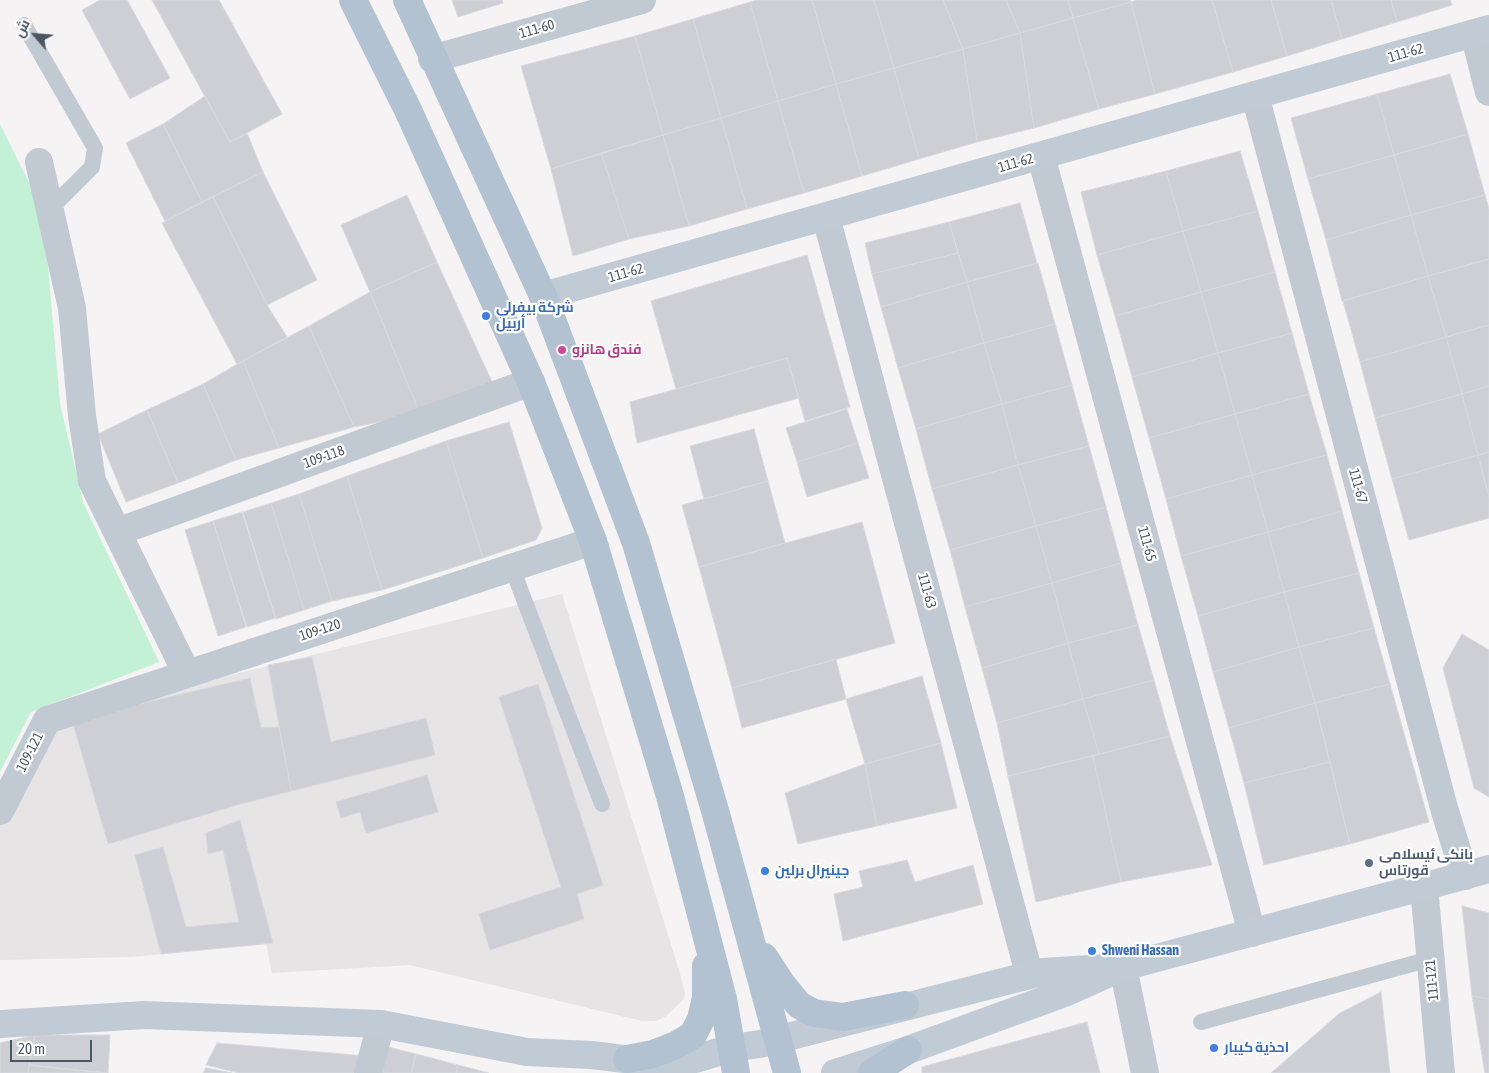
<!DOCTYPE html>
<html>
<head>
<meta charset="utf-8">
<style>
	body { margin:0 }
	#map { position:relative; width:1489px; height:1073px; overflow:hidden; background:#f5f3f3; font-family:"Asap Condensed",Cairo,sans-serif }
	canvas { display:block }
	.north { position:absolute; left:10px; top:10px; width:50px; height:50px; -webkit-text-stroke:4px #fff; paint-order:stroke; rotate:297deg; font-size:14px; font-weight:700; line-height:20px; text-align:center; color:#4a5661 }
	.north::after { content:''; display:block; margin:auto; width:18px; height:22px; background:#4a5661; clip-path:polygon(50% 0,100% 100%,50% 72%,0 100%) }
	.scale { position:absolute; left:10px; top:1040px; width:82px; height:22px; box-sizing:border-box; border:2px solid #4a5661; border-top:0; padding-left:6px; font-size:15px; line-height:18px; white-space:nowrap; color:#4a5661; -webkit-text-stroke:4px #fff; paint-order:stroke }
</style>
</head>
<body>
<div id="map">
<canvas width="1489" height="1073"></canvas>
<div class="north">ش</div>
<div class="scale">20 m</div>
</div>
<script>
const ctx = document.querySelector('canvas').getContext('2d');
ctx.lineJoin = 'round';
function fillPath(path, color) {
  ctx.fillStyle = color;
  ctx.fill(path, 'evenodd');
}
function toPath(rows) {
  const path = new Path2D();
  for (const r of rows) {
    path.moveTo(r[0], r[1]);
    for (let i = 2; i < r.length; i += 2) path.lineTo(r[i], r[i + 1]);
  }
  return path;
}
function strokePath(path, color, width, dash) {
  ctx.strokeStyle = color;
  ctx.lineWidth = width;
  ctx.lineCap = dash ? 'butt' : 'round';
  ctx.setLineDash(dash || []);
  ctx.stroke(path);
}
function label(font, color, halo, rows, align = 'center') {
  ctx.font = font + ' "Asap Condensed",Cairo,sans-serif';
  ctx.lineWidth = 4.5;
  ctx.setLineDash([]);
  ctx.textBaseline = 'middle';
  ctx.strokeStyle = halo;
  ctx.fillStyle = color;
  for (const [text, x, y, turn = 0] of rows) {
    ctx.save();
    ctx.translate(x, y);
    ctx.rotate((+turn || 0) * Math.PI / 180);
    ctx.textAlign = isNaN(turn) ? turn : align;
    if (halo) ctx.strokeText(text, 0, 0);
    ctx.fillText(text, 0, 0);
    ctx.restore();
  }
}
fillPath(toPath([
	[562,594,679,970,685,993,684,999,666,1016,656,1021,642,1021,410,965,272,973,266,944,132,957,0,960,0,808,47,720]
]), '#e6e4e5');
fillPath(toPath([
	[0,124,43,211,60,403,83,502,159,662,31,712,0,772]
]), '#c3f1d5');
const building = toPath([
	[100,0,127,0,170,78,130,99,82,10,100,0],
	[152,0,219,0,282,114,230,142,152,0],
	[452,0,502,0,503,3,458,17,452,0],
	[758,0,812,0,836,84,778,101,750,2,758,0],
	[812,0,874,0,894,68,836,84,812,0],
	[874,0,943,0,963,49,894,68,874,0],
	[943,0,1006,0,1020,33,963,49,943,0],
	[1006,0,1068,0,1073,18,1020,33,1006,0],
	[1068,0,1130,0,1131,2,1073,18,1068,0],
	[1137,0,1212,0,1233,72,1155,94,1131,2,1137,0],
	[1212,0,1271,0,1287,56,1233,72,1212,0],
	[1271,0,1331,0,1342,39,1287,56,1271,0],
	[1331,0,1391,0,1397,22,1342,39,1331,0],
	[1391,0,1450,0,1452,5,1397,22,1391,0],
	[750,2,778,101,721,118,693,19,750,2],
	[1131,2,1155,94,1099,109,1073,18,1131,2],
	[1073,18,1099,109,1034,128,1020,33,1073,18],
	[693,19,721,118,663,135,635,36,693,19],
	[1020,33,1034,128,977,142,963,49,1020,33],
	[635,36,663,135,551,169,521,66,635,36],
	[963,49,977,142,919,159,894,68,963,49],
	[894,68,919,159,862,176,836,84,894,68],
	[1450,74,1468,134,1394,155,1377,94,1450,74],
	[836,84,862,176,804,193,778,101,836,84],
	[1377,94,1394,155,1308,179,1291,118,1377,94],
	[205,96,230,142,247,133,263,172,202,202,163,124,205,96],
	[778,101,804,193,747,209,721,118,778,101],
	[721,118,747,209,689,226,663,135,721,118],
	[163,124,202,202,165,221,126,143,163,124],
	[1468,134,1485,195,1411,215,1394,155,1468,134],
	[663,135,689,226,629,239,601,153,663,135],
	[1240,151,1258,211,1183,231,1166,171,1240,151],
	[601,153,629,239,573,256,551,169,601,153],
	[1394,155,1411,215,1326,240,1308,179,1394,155],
	[1166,171,1183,231,1097,255,1081,192,1166,171],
	[263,172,317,280,267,305,213,197,263,172],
	[407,195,437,262,370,292,341,225,407,195],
	[1485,195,1489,209,1489,259,1428,276,1411,215,1485,195],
	[213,197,267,305,287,337,237,364,162,223,213,197],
	[1020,203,1037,263,967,282,949,222,1020,203],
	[1258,211,1275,272,1201,292,1183,231,1258,211],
	[1411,215,1428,276,1342,301,1326,240,1411,215],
	[949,222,958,253,872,274,865,243,949,222],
	[1183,231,1201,292,1115,316,1097,255,1183,231],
	[958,253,967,282,881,307,872,274,958,253],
	[807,255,850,407,805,421,787,358,676,389,651,301,807,255],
	[1489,259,1489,325,1446,337,1428,276,1489,259],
	[437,262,492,382,420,414,370,292,437,262],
	[1038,263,1055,324,984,343,967,282,1038,263],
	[1275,272,1292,333,1218,353,1201,292,1275,272],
	[1428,276,1446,337,1360,362,1343,301,1428,276],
	[967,282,984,343,898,368,881,307,967,282],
	[370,292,420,414,354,427,309,326,370,292],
	[1201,292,1218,353,1132,377,1115,316,1201,292],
	[1055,324,1072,385,1002,404,984,343,1055,324],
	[1489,325,1489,386,1462,394,1446,337,1489,325],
	[309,326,354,427,279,448,243,361,309,326],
	[1292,333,1309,394,1235,414,1218,353,1292,333],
	[1446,337,1462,394,1375,418,1360,362,1446,337],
	[984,343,1002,404,916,429,898,368,984,343],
	[1218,353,1235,414,1149,438,1132,377,1218,353],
	[787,358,799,398,637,443,630,402,787,358],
	[243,361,279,448,236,460,203,384,243,361],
	[203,384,236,460,178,483,147,410,203,384],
	[1072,385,1089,446,1018,465,1002,404,1072,385],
	[1489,386,1489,452,1478,455,1462,394,1489,386],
	[1309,394,1327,455,1252,475,1235,414,1309,394],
	[1462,394,1478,455,1392,479,1375,418,1462,394],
	[1002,404,1018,465,932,489,916,429,1002,404],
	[847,409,858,443,797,462,786,428,847,409],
	[147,410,178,483,126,502,98,434,147,410],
	[1235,414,1252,475,1166,499,1149,438,1235,414],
	[509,422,542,528,536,540,483,558,446,441,509,422],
	[754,429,768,481,704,499,690,446,754,429],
	[446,441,483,558,382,590,347,476,446,441],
	[858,443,869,478,807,497,797,462,858,443],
	[1089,446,1106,507,1036,526,1018,465,1089,446],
	[1489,452,1489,497,1478,455,1489,452],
	[1327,455,1342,511,1268,532,1252,475,1327,455],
	[1478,455,1489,498,1489,518,1409,540,1392,479,1478,455],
	[1018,465,1036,526,950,550,932,489,1018,465],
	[1252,475,1268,532,1181,556,1166,499,1252,475],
	[347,476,382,590,332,601,299,494,347,476],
	[768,481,785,543,699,567,682,505,768,481],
	[299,494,332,601,304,610,271,503,299,494],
	[271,503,304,610,276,619,243,512,271,503],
	[1106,507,1121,563,1052,583,1036,526,1106,507],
	[1342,511,1359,573,1284,592,1268,532,1342,511],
	[242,512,275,618,247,627,213,521,242,512],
	[213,521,246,627,218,636,185,530,213,521],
	[862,522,895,643,732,688,699,567,862,522],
	[1036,526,1052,583,965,607,950,550,1036,526],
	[1268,532,1284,592,1198,616,1181,556,1268,532],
	[1121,563,1138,625,1068,643,1052,583,1121,563],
	[1359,573,1374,628,1299,647,1284,592,1359,573],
	[1052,583,1068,643,982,668,965,607,1052,583],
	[1284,592,1299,647,1213,672,1198,616,1284,592],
	[1138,625,1154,680,1083,699,1068,643,1138,625],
	[1374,628,1390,684,1315,703,1299,647,1374,628],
	[1462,634,1489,650,1489,797,1474,788,1443,668,1462,634],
	[1068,643,1083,699,997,723,982,668,1068,643],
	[1299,647,1315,703,1229,728,1213,672,1299,647],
	[312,657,331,742,426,718,435,755,291,791,268,665,312,657],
	[836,659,846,699,742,728,732,688,836,659],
	[922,676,941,743,865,764,846,699,922,676],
	[250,678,261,728,279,727,291,791,237,805,108,844,72,720,250,678],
	[1154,680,1170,736,1099,754,1083,699,1154,680],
	[538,684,603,885,577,894,584,919,490,950,479,914,561,887,499,697,538,684],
	[1390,684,1429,822,1350,844,1315,703,1390,684],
	[1083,699,1099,754,1008,776,997,723,1083,699],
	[1315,703,1330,762,1244,783,1229,728,1315,703],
	[1170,736,1212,865,1121,882,1093,756,1170,736],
	[941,743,957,808,877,826,865,764,941,743],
	[1093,756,1121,882,1036,902,1008,776,1093,756],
	[1330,762,1350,844,1264,865,1244,783,1330,762],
	[865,764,877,826,798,844,785,793,865,764],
	[427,775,438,812,366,833,360,812,341,818,336,802,427,775],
	[240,820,273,943,161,954,135,855,163,847,186,927,239,922,223,850,208,854,206,833,240,820],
	[907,860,915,882,973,865,983,904,843,941,834,894,863,887,859,871,907,860],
	[1462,906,1489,913,1489,999,1472,996,1462,906],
	[1381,992,1390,1073,1271,1073,1340,1013,1381,992],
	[1472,996,1489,999,1489,1073,1485,1073,1472,996],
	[1087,1022,1100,1073,922,1073,922,1067,1087,1022],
	[35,1035,28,1073,0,1073,0,1043,35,1035],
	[35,1035,110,1035,108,1073,29,1065,35,1035],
	[217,1043,365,1056,358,1073,239,1073,206,1065,217,1043],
	[388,1047,416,1054,411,1073,381,1073,388,1047],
	[416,1054,458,1065,456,1073,411,1073,416,1054],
	[29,1065,101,1073,28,1073,29,1065],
	[458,1065,489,1073,456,1073,458,1065],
	[206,1068,232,1073,203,1073,206,1068]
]);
fillPath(building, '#cdcfd5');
strokePath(building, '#d7d9de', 1);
strokePath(toPath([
	[24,25,95,148,92,167,50,209],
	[512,568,602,804],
	[1201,1022,1430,959]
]), '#c1cad2', 16);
strokePath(toPath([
	[1474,33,1489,92],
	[432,59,642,0],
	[1255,95,1444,808,1465,876],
	[1041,156,1252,933],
	[39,162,72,308,82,416,92,481,187,674],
	[826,217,1027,966],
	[117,532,531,382],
	[0,811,47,720,593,541],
	[1424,887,1441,1073],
	[1123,967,1145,1073],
	[368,1073,381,1024]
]), '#c1cad2', 28);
strokePath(toPath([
	[543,296,1489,29],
	[0,1024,144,1015,381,1024,527,1052,592,1055,655,1063,695,1059,732,1048,760,1044,1042,972,1123,967],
	[835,1073,908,1050,1067,992,1123,967,1489,869]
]), '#c1cbd6', 28);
strokePath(toPath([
	[353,0,408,110,531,382,593,541,670,796,723,999,736,1073],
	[407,0,543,296,636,543,716,814,787,1073],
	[764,957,781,983,799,1005,814,1013,843,1017,905,1005],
	[627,1059,653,1054,676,1045,693,1035,701,1019,706,998,706,966],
	[872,1073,908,1050]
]), '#b3c2d1', 28);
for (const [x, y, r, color] of [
	[486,316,5,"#3f7fe0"],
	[562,350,5,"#d1479c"],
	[1369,863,5,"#5c6f8a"],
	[765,871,5,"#3f7fe0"],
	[1092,951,5,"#3f7fe0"],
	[1214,1048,5,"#3f7fe0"]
]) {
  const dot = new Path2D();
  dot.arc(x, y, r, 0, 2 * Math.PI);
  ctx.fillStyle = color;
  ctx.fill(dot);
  strokePath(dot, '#fff', 2);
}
label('14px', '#4a5661', '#fff', [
	["111-60",537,29,-16],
	["111-62",1406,53,-16],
	["111-62",1016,163,-16],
	["111-62",626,273,-16],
	["109-118",324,457,-20],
	["111-67",1358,486,75],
	["111-65",1147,544,75],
	["111-63",927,591,75],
	["109-120",320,630,-18],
	["109-121",30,752,-63],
	["111-121",1432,980,-95]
]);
label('bold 14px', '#366cbe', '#fff', [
	["شركة بيفرلي",496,308],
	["أربيل",496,324],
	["جينيرال برلين",775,871],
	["Shweni Hassan",1102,951],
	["احذية كيبار",1224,1048]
], 'left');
label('bold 14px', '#b23c85', '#fff', [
	["فندق هانزو",572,350]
], 'left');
label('bold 14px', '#4e5e75', '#fff', [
	["بانکی ئیسلامی",1379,855],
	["قورتاس",1379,871]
], 'left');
</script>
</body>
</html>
